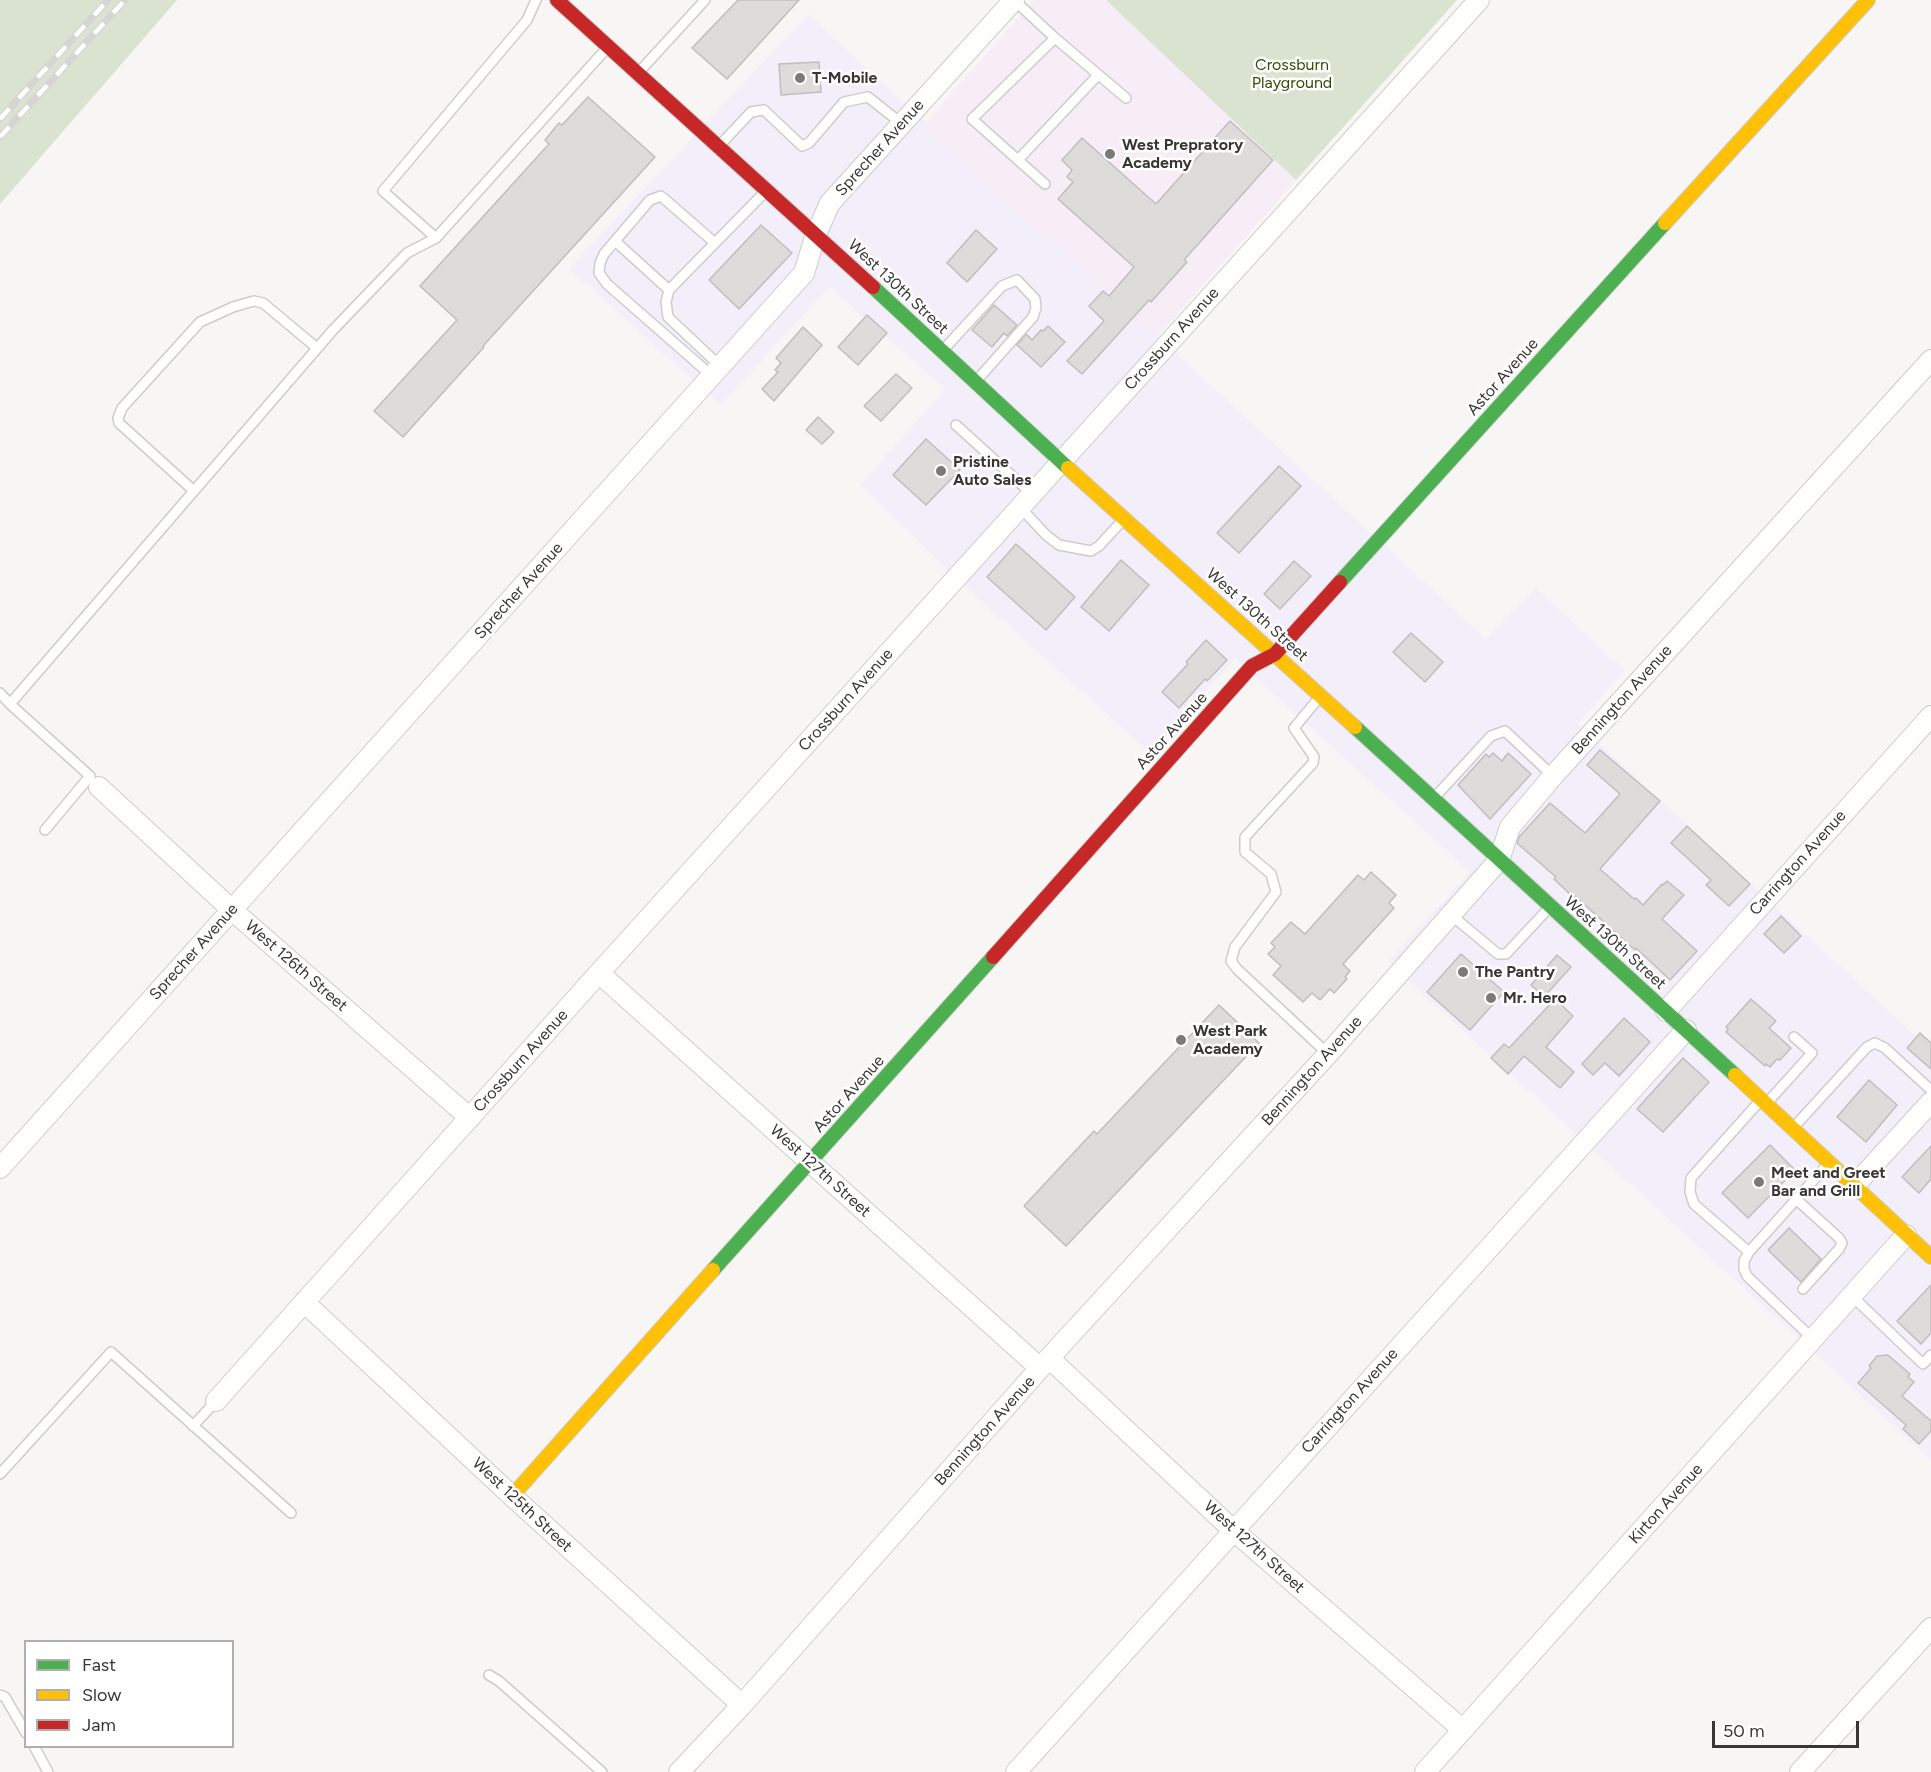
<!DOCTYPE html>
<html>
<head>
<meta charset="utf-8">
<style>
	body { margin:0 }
	#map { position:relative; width:1931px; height:1772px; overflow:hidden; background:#f7f6f4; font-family:Figtree,sans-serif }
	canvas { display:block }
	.legend { position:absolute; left:24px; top:1640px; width:210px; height:108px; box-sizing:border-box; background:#fff; border:2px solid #afafaf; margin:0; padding:8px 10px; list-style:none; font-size:18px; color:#383736 }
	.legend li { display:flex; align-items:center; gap:12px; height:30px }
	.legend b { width:30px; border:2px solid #afafaf }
	.scale { position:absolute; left:1712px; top:1721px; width:147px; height:27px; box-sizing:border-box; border:3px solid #383736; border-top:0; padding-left:8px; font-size:18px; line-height:21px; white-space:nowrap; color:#383736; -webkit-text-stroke:4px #fff; paint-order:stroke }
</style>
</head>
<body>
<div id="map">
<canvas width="1931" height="1772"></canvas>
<ul class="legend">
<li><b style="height:8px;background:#4caf50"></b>Fast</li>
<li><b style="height:8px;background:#ffc107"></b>Slow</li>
<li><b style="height:8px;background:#c62828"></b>Jam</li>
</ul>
<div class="scale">50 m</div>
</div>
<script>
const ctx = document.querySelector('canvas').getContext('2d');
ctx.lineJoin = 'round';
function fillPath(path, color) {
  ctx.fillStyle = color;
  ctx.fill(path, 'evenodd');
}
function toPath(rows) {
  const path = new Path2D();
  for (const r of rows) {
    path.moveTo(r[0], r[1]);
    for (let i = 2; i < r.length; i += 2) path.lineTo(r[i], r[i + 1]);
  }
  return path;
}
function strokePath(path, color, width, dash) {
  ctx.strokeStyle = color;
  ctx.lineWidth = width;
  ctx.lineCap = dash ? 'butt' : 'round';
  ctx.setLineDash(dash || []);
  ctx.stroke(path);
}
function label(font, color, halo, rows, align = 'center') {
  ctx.font = font + ' Figtree,sans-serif';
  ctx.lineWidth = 5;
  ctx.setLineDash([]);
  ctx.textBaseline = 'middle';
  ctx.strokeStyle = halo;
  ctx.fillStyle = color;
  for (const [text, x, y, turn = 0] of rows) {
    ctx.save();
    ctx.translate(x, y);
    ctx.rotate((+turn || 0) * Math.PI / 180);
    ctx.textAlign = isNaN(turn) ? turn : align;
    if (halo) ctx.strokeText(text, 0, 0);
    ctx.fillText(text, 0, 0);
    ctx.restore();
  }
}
fillPath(toPath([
	[808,14,1486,639,1536,588,1625,670,1578,724,1931,1050,1931,1460,1388,962,1470,872,1235,659,1150,753,975,596,860,485,945,389,829,287,721,405,569,269]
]), '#f2effa');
fillPath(toPath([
	[1034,0,1106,0,1296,180,1157,337,998,195,921,128]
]), '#f6edf7');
fillPath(toPath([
	[0,0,177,0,0,204],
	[1106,0,1457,0,1296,180]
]), '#d9e3d0');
const building = toPath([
	[738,0,799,0,727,79,692,48,738,0],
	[819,62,821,92,781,95,779,64,819,62],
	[588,97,655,157,483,346,484,347,403,437,374,411,457,320,420,286,549,144,545,140,559,123,562,125,588,97],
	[1230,121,1273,160,1184,260,1187,262,1151,302,1149,300,1082,374,1067,361,1104,321,1089,306,1103,291,1109,296,1134,267,1058,199,1073,182,1067,177,1072,170,1062,160,1082,138,1156,204,1230,121],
	[761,225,792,253,739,309,709,280,761,225],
	[976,230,997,249,967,282,947,263,976,230],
	[994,305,1017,325,1007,336,1004,333,992,347,972,330,994,305],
	[867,315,887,333,858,365,838,347,867,315],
	[1048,326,1065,342,1041,367,1017,345,1026,334,1032,340,1041,330,1043,331,1048,326],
	[803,327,822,345,774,401,762,389,778,372,775,370,781,363,776,358,803,327],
	[896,374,912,388,881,421,864,406,896,374],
	[818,417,834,432,822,444,806,430,818,417],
	[926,439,960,470,926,505,893,475,926,439],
	[1279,466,1301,486,1239,553,1217,533,1279,466],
	[1016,544,1075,597,1046,630,987,577,1016,544],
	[1121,560,1149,585,1109,631,1081,607,1121,560],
	[1294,561,1311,576,1280,609,1264,594,1294,561],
	[1411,633,1443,662,1425,682,1393,652,1411,633],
	[1206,640,1227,660,1207,681,1205,679,1179,708,1162,692,1188,664,1186,662,1206,640],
	[1600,750,1660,801,1600,869,1634,899,1636,898,1643,905,1662,884,1663,885,1667,881,1684,895,1662,919,1697,951,1670,980,1636,948,1635,950,1575,896,1574,898,1554,879,1556,877,1517,843,1519,837,1550,803,1585,833,1620,794,1587,765,1600,750],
	[1493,753,1502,761,1508,753,1531,774,1490,819,1458,785,1486,754,1489,757,1493,753],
	[1687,826,1750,884,1729,906,1706,885,1711,880,1671,843,1687,826],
	[1371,872,1396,895,1389,903,1394,908,1343,964,1350,971,1345,977,1347,979,1334,993,1330,989,1320,1000,1312,993,1303,1002,1273,975,1281,966,1268,954,1275,947,1271,943,1291,922,1305,934,1358,875,1364,880,1371,872],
	[1781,916,1801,936,1784,953,1764,934,1781,916],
	[1461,954,1504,992,1470,1030,1427,992,1461,954],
	[1557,955,1571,967,1544,997,1531,985,1557,955],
	[1555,999,1573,1016,1546,1047,1574,1072,1560,1088,1524,1056,1508,1074,1491,1058,1504,1044,1509,1048,1555,999],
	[1751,999,1776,1021,1769,1028,1791,1048,1780,1060,1777,1059,1770,1067,1766,1064,1765,1066,1726,1032,1728,1029,1726,1027,1751,999],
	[1219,1005,1259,1043,1066,1246,1024,1206,1094,1131,1097,1134,1219,1005],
	[1624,1018,1650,1042,1619,1076,1605,1063,1593,1075,1582,1064,1624,1018],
	[1920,1033,1931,1043,1931,1069,1907,1048,1920,1033],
	[1683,1058,1709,1082,1663,1132,1637,1109,1683,1058],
	[1869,1080,1897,1105,1866,1142,1837,1117,1869,1080],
	[1770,1145,1795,1170,1748,1218,1722,1193,1770,1145],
	[1931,1146,1931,1179,1919,1193,1902,1177,1931,1146],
	[1789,1228,1821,1259,1801,1282,1768,1250,1789,1228],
	[1931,1285,1931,1333,1921,1344,1897,1321,1931,1285],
	[1888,1355,1910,1374,1908,1377,1914,1382,1902,1396,1931,1421,1931,1431,1919,1444,1903,1429,1906,1425,1858,1383,1871,1368,1869,1366,1877,1356,1888,1355]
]);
fillPath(building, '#dddcdb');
strokePath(building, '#bfbebd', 1.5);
const lane = toPath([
	[1014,0,1055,38,1126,98],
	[1055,38,972,119,1018,160,1098,75],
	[640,71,705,0],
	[720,145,751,112,764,110,802,146,809,143,844,102,868,97,902,124],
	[1018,160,1045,184],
	[436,238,383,191,527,20,536,0],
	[615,241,604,254,600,263,599,273,607,284,712,376],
	[669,290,615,241,650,200,661,196,715,243],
	[945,348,1002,286,1017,280,1035,299,1036,308,1033,317,977,380],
	[720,366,668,317,666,302,669,290,766,191],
	[956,425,1032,494],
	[194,491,119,423,118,418,122,408,200,322,233,307,254,301,263,303,317,348],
	[1020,507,1046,535,1059,545,1091,551,1099,546,1122,521],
	[0,693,10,704],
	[1318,699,1294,728,1314,757,1313,763,1245,837,1245,852,1271,874,1276,892,1235,947,1231,961,1237,969,1328,1054],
	[1435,797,1491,736,1505,731,1553,776],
	[45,830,90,776,10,704,333,330,407,253,436,238,607,48],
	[1450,914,1498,954,1506,954,1548,909],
	[1767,1103,1812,1053,1794,1037],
	[1794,1127,1867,1047,1875,1043,1885,1048,1931,1090],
	[1796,1199,1839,1238,1842,1243,1839,1249,1803,1289],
	[1749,1252,1694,1204,1690,1192,1691,1178,1759,1102],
	[1852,1296,1923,1364,1931,1355],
	[1813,1339,1747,1276,1744,1269,1744,1261,1749,1252,1827,1165],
	[193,1426,216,1401],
	[0,1474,111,1352,291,1513],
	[489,1675,499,1681,602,1772],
	[0,1695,5,1697,26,1733],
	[34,1746,48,1772]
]);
const street = toPath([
	[99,787,232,910,470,1118],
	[599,973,1040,1368],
	[1666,1011,1931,716],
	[0,1168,804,273,816,234,830,203,1014,0],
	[1854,1186,1931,1102],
	[304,1302,512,1496,742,1705],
	[1049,1358,1233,1530,1463,1730],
	[216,1401,599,973,1479,0],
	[679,1772,742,1705,1049,1358,1328,1054,1499,860,1510,827,1553,776,1931,360],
	[1016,1772,1686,1030],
	[1425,1772,1906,1235],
	[1800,1772,1931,1628]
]);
const fast = toPath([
	[873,287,1068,468],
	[1340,582,1665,223],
	[1355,727,1735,1075],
	[713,1270,993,957]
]);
const slow = toPath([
	[1665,223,1868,0],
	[1068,468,1355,727],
	[1735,1075,1931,1257],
	[512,1496,713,1270]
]);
const jam = toPath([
	[557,0,873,287],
	[993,957,1252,666,1275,654,1340,582]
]);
strokePath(lane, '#cdcccb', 12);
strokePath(street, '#cdcccb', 22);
strokePath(fast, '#cdcccb', 16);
strokePath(slow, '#cdcccb', 16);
strokePath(jam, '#cdcccb', 16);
strokePath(lane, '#fefefd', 9);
strokePath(street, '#fefefd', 20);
strokePath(fast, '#4caf50', 14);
strokePath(slow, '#ffc107', 14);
strokePath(jam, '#c62828', 14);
const rail = toPath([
	[0,119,108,0],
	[0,137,125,0]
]);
strokePath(rail, '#d5d5d4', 7);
strokePath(rail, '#fff', 4.5, [14]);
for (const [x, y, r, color] of [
	[800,78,6,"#7b7a78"],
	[1110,154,6,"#7b7a78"],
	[941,471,6,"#7b7a78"],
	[1463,972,6,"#7b7a78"],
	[1491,998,6,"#7b7a78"],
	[1181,1040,6,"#7b7a78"],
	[1759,1182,6,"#7b7a78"]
]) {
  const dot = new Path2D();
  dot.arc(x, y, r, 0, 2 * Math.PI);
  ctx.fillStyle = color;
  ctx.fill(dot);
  strokePath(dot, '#fff', 2);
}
label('16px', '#2e4e00', '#fff', [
	["Crossburn",1292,65],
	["Playground",1292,83]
]);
label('bold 16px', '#383736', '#fff', [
	["T-Mobile",812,78],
	["West Prepratory",1122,145],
	["Academy",1122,163],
	["Pristine",953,462],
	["Auto Sales",953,480],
	["The Pantry",1475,972],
	["Mr. Hero",1503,998],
	["West Park",1193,1031],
	["Academy",1193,1049],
	["Meet and Greet",1771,1173],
	["Bar and Grill",1771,1191]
], 'left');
label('16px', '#383736', '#fff', [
	["Sprecher Avenue",880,148,-48],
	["West 130th Street",898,287,43],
	["Crossburn Avenue",1172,339,-48],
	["Astor Avenue",1503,377,-48],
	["Sprecher Avenue",519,591,-48],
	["West 130th Street",1257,615,42],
	["Crossburn Avenue",846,700,-48],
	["Bennington Avenue",1622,700,-48],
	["Astor Avenue",1172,731,-48],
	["Carrington Avenue",1798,863,-48],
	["West 130th Street",1615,943,42],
	["Sprecher Avenue",194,952,-48],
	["West 126th Street",296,966,41],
	["Crossburn Avenue",521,1061,-48],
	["Bennington Avenue",1312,1071,-48],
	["Astor Avenue",849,1094,-48],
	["West 127th Street",820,1171,42],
	["Carrington Avenue",1350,1401,-48],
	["Bennington Avenue",985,1431,-48],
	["Kirton Avenue",1666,1504,-48],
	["West 125th Street",522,1505,43],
	["West 127th Street",1254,1547,42]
]);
</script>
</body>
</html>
